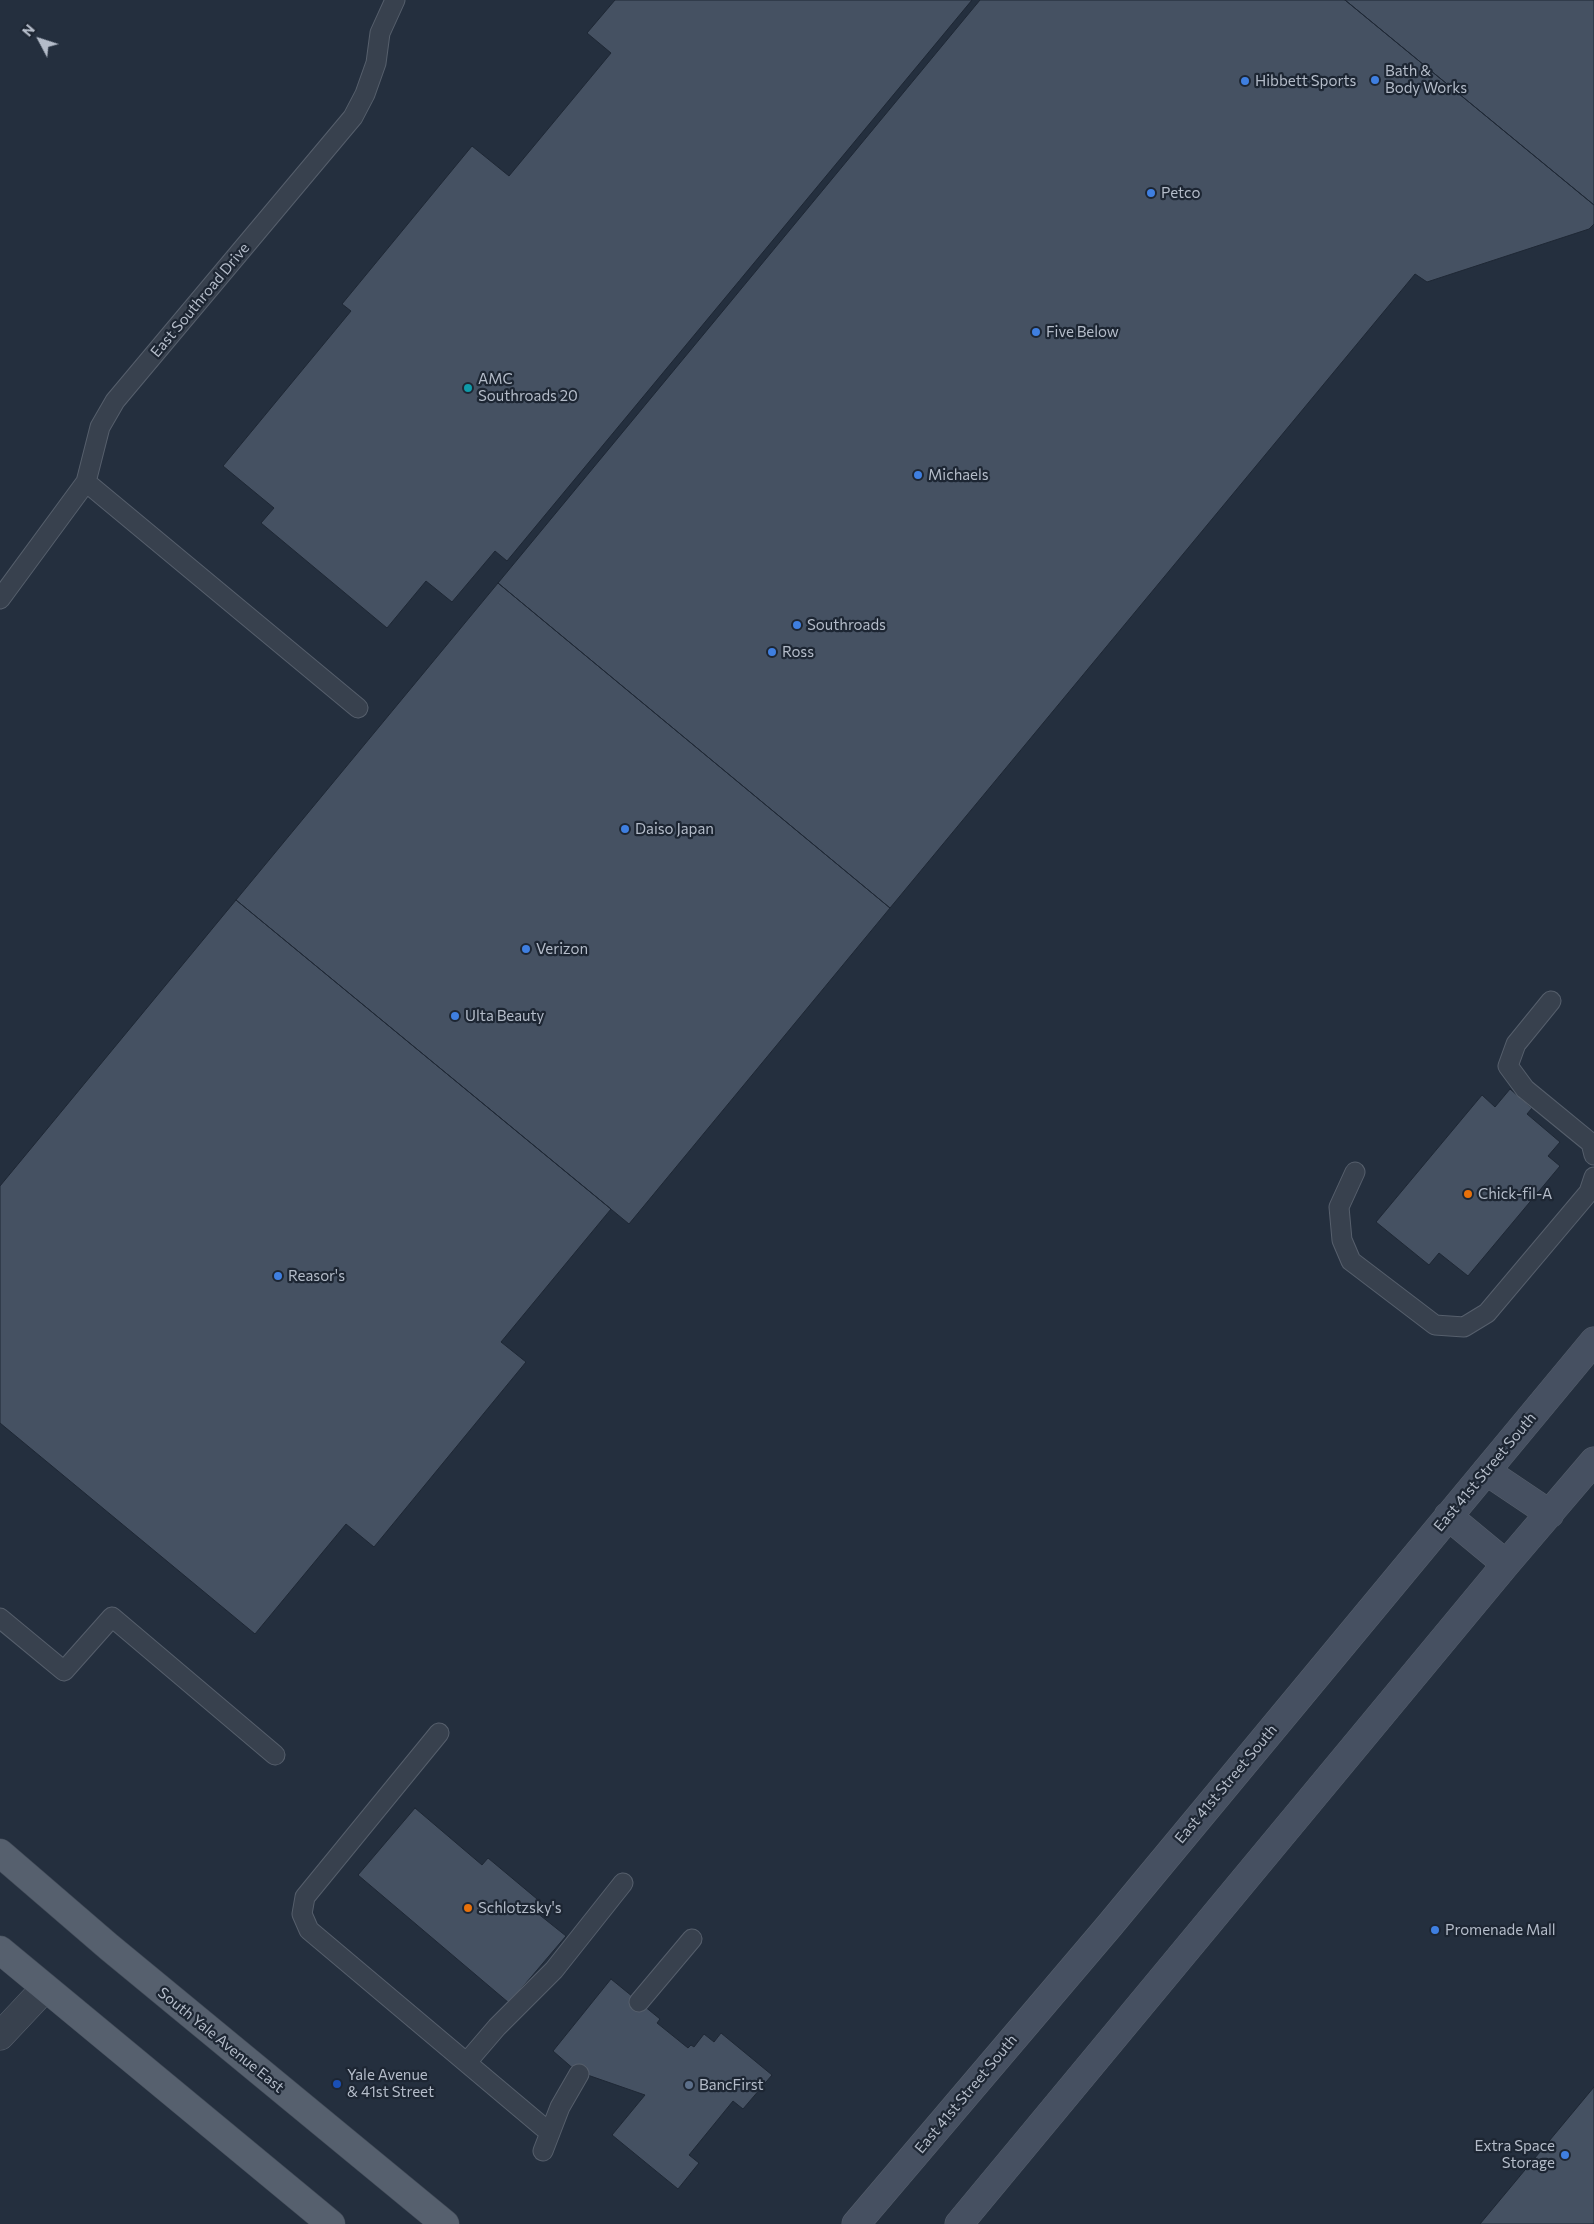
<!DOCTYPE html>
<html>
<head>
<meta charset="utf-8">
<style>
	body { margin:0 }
	#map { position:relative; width:1594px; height:2224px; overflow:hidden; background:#242f3e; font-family:Commissioner,sans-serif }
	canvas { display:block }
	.north { position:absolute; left:15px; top:15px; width:50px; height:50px; -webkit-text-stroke:4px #1d2633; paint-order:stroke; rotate:310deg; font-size:14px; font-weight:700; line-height:20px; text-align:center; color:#b4bcc9 }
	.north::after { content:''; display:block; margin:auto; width:18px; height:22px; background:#b4bcc9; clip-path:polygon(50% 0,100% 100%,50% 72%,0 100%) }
</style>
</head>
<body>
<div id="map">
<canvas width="1594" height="2224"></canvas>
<div class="north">N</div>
</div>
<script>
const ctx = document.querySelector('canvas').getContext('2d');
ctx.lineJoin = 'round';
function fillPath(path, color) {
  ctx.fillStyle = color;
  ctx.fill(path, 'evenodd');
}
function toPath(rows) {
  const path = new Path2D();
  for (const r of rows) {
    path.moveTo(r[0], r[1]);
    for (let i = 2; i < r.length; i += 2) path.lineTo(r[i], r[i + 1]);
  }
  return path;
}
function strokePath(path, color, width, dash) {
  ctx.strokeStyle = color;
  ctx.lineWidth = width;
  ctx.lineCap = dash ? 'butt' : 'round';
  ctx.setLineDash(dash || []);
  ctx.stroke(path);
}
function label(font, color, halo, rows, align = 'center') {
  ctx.font = font + ' Commissioner,sans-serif';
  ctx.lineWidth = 4.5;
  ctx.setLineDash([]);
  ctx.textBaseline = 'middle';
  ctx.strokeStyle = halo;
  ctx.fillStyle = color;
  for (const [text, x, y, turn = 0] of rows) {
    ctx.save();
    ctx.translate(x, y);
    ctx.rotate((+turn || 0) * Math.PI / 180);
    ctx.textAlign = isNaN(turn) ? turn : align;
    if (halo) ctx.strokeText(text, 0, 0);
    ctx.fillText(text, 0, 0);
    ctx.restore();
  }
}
const building = toPath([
	[615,0,972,0,507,561,495,551,452,602,426,581,387,628,261,523,274,508,223,466,351,311,342,304,472,146,509,176,611,53,587,33,615,0],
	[980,0,1345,0,1594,205,1594,224,1589,229,1427,282,1415,274,890,908,498,583,980,0],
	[1345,0,1594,0,1594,205,1345,0],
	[498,583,890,908,629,1224,236,900,498,583],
	[236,900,611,1209,501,1342,526,1362,374,1547,346,1524,255,1634,0,1423,0,1186,236,900],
	[1510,1089,1532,1108,1527,1114,1560,1142,1548,1156,1560,1166,1468,1276,1439,1253,1429,1265,1376,1222,1482,1095,1495,1107,1510,1089],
	[415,1808,482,1865,488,1858,543,1904,536,1912,566,1936,509,2003,358,1875,415,1808],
	[611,1979,660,2019,657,2023,688,2048,691,2045,694,2047,704,2034,714,2042,721,2033,772,2075,743,2109,733,2101,689,2155,699,2163,678,2189,612,2135,645,2095,576,2071,553,2051,611,1979],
	[1594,2087,1594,2224,1480,2224,1594,2087]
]);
fillPath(building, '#455162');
strokePath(building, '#1f2835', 1);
const service = toPath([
	[86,482,358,708],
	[0,599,86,482,100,427,115,401,353,117,365,94,376,63,380,33,395,0],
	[1551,1001,1516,1044,1508,1066,1525,1089,1591,1143,1594,1155],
	[1355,1172,1339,1207,1342,1240,1351,1261,1435,1325,1464,1327,1487,1313,1589,1192,1594,1177],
	[0,1618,64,1671,112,1617,275,1755],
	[439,1733,305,1897,302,1914,309,1930,550,2133],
	[639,2002,692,1939],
	[467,2062,497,2027,554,1970,623,1883],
	[543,2151,560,2107,579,2074]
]);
const minor = toPath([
	[0,2036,45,1988]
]);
const secondary = toPath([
	[1486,1471,1550,1514],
	[1448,1516,1506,1564],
	[856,2224,1110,1925,1594,1341],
	[959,2224,1506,1564,1594,1461]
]);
const primary = toPath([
	[0,1853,109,1947,445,2224],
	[0,1950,331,2224]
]);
strokePath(service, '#565f6c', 21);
strokePath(minor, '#565f6c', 29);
strokePath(secondary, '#565f6c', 29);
strokePath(primary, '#414a57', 29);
strokePath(service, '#38414e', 19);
strokePath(minor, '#38414e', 28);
strokePath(secondary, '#465061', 28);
strokePath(primary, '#56606e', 28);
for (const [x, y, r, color] of [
	[1375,80,5,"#3f7fe0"],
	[1245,81,5,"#3f7fe0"],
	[1151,193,5,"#3f7fe0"],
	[1036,332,5,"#3f7fe0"],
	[468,388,5,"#0f9aa8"],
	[918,475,5,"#3f7fe0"],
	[797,625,5,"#3f7fe0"],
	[772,652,5,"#3f7fe0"],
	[625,829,5,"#3f7fe0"],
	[526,949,5,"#3f7fe0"],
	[455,1016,5,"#3f7fe0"],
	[1468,1194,5,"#e8710a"],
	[278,1276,5,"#3f7fe0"],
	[468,1908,5,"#e8710a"],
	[1435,1930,5,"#3f7fe0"],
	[337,2084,5,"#1a4fb4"],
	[689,2085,5,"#5c6f8a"],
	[1565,2155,5,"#3f7fe0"]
]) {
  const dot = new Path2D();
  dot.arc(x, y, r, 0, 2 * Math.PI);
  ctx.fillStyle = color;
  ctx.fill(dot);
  strokePath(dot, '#1d2633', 2);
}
label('15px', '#b4bcc9', '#1d2633', [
	["Bath &",1385,71],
	["Body Works",1385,88],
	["Hibbett Sports",1255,81],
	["Petco",1161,193],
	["Five Below",1046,332],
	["AMC",478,379],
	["Southroads 20",478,396],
	["Michaels",928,475],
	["Southroads",807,625],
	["Ross",782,652],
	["Daiso Japan",635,829],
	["Verizon",536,949],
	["Ulta Beauty",465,1016],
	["Chick-fil-A",1478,1194],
	["Reasor's",288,1276],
	["Schlotzsky's",478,1908],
	["Promenade Mall",1445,1930],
	["Yale Avenue",347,2075],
	["& 41st Street",347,2092],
	["BancFirst",699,2085],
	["Extra Space",1555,2146,"right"],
	["Storage",1555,2163,"right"]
], 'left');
label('15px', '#b4bcc9', '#1d2633', [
	["East Southroad Drive",200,300,-50],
	["East 41st Street South",1485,1472,-50],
	["East 41st Street South",1226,1784,-50],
	["South Yale Avenue East",221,2040,39],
	["East 41st Street South",966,2094,-50]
]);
</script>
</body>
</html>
